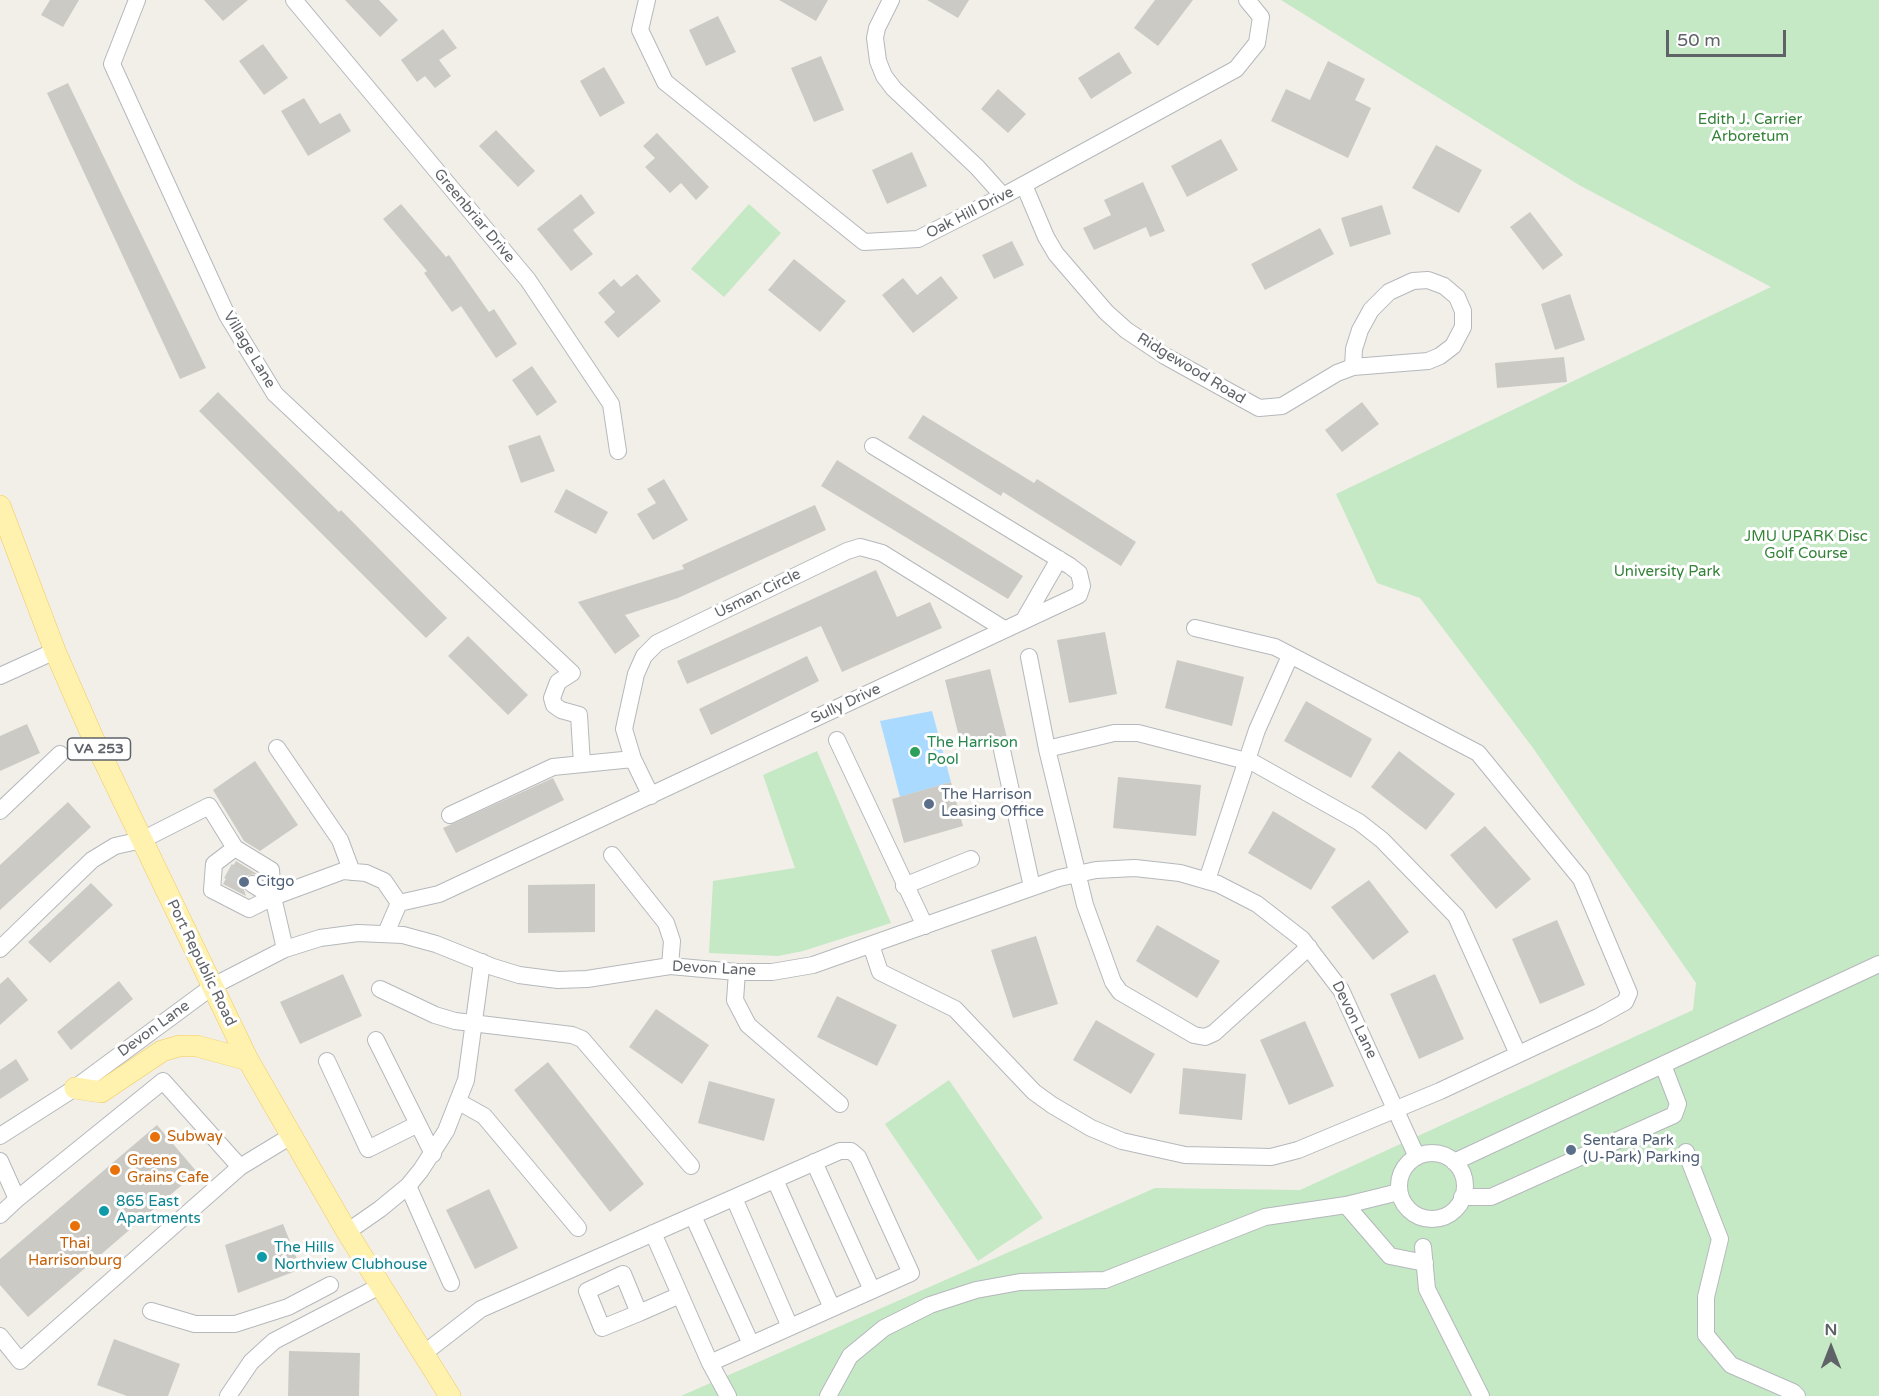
<!DOCTYPE html>
<html>
<head>
<meta charset="utf-8">
<style>
	body { margin:0 }
	#map { position:relative; width:1879px; height:1396px; overflow:hidden; background:#f1efe8; font-family:"Varela Round",sans-serif }
	canvas { display:block }
	.north { position:absolute; left:1801px; top:1318px; width:60px; height:60px; -webkit-text-stroke:4px #fff; paint-order:stroke; rotate:0deg; font-size:16px; font-weight:700; line-height:24px; text-align:center; color:#5f6368 }
	.north::after { content:''; display:block; margin:auto; width:21px; height:27px; background:#5f6368; clip-path:polygon(50% 0,100% 100%,50% 72%,0 100%) }
	.scale { position:absolute; left:1666px; top:30px; width:120px; height:27px; box-sizing:border-box; border:3px solid #5f6368; border-top:0; padding-left:8px; font-size:18px; line-height:21px; white-space:nowrap; color:#5f6368; -webkit-text-stroke:4px #fff; paint-order:stroke }
</style>
</head>
<body>
<div id="map">
<canvas width="1879" height="1396"></canvas>
<div class="north">N</div>
<div class="scale">50 m</div>
</div>
<script>
const ctx = document.querySelector('canvas').getContext('2d');
ctx.lineJoin = 'round';
function fillPath(path, color) {
  ctx.fillStyle = color;
  ctx.fill(path, 'evenodd');
}
function toPath(rows) {
  const path = new Path2D();
  for (const r of rows) {
    if (r.length === 3) {
      path.moveTo(r[0] + r[2], r[1]);
      path.arc(r[0], r[1], r[2], 0, 2 * Math.PI);
      continue;
    }
    path.moveTo(r[0], r[1]);
    for (let i = 2; i < r.length; i += 2) path.lineTo(r[i], r[i + 1]);
  }
  return path;
}
function strokePath(path, color, width, dash) {
  ctx.strokeStyle = color;
  ctx.lineWidth = width;
  ctx.lineCap = dash ? 'butt' : 'round';
  ctx.setLineDash(dash || []);
  ctx.stroke(path);
}
function label(font, color, halo, rows, align = 'center') {
  ctx.font = font + ' "Varela Round",sans-serif';
  ctx.lineWidth = 6;
  ctx.setLineDash([]);
  ctx.textBaseline = 'middle';
  ctx.strokeStyle = halo;
  ctx.fillStyle = color;
  for (const [text, x, y, turn = 0] of rows) {
    ctx.save();
    ctx.translate(x, y);
    ctx.rotate((+turn || 0) * Math.PI / 180);
    ctx.textAlign = isNaN(turn) ? turn : align;
    if (halo) ctx.strokeText(text, 0, 0);
    ctx.fillText(text, 0, 0);
    ctx.restore();
  }
}
fillPath(toPath([
	[1281,0,1879,0,1879,1396,681,1396,1155,1188,1300,1190,1693,1010,1696,983,1533,748,1420,598,1377,583,1336,494,1771,287,1579,185],
	[749,204,781,233,724,297,691,269],
	[817,751,891,923,803,951,778,956,709,953,713,881,795,868,763,775],
	[949,1080,1043,1218,978,1261,885,1124]
]), '#c5e8c5');
fillPath(toPath([
	[932,711,951,782,900,797,880,721]
]), '#aadaff');
fillPath(toPath([
	[50,0,79,0,63,27,41,15],
	[204,0,248,0,223,21],
	[345,0,379,0,398,20,380,37],
	[779,0,828,0,816,21],
	[927,0,969,0,958,18],
	[1155,0,1193,0,1158,46,1134,28],
	[718,16,736,52,706,66,689,30],
	[443,29,457,48,439,60,451,76,435,88,425,76,417,82,401,60],
	[263,44,288,78,264,95,239,61],
	[1119,52,1132,73,1091,99,1078,78],
	[821,56,844,110,814,122,791,68],
	[1328,61,1365,79,1355,100,1371,108,1348,158,1271,121,1286,89,1310,100],
	[604,67,625,103,600,117,580,81],
	[68,83,206,368,180,379,47,93],
	[998,89,1026,114,1008,133,981,109],
	[304,98,320,124,340,113,351,131,308,156,281,111],
	[496,130,535,171,518,187,479,146],
	[657,133,709,187,696,200,681,183,670,193,645,167,655,158,643,146],
	[1221,139,1238,170,1187,197,1171,166],
	[1436,145,1482,170,1459,213,1412,188],
	[912,152,927,186,887,204,872,170],
	[1143,182,1165,231,1150,237,1146,227,1094,250,1083,228,1111,215,1104,200],
	[581,194,595,213,573,230,593,254,571,271,537,229],
	[401,204,446,257,449,255,489,312,494,309,517,344,496,358,461,306,452,312,424,273,427,271,383,219],
	[1382,205,1391,234,1350,247,1341,218],
	[1530,212,1563,255,1543,270,1510,227],
	[1320,228,1334,254,1265,290,1251,264],
	[1012,241,1024,265,994,279,982,255],
	[794,259,846,301,820,332,768,290],
	[637,274,661,301,618,338,604,322,615,312,598,293,614,279,621,287],
	[941,276,958,298,913,333,882,295,903,278,917,295],
	[1570,294,1585,340,1555,350,1541,304],
	[1564,357,1567,382,1497,388,1495,363],
	[532,366,557,402,537,416,512,380],
	[218,392,339,512,341,510,447,618,426,638,199,411],
	[1362,402,1379,424,1342,452,1325,430],
	[923,415,1034,483,1037,479,1136,542,1121,566,1003,492,1001,496,908,438],
	[540,435,555,471,521,483,508,446],
	[837,460,1023,576,1008,599,821,486],
	[664,479,688,520,653,540,637,514,656,503,647,489],
	[566,489,608,512,596,534,554,512],
	[815,505,826,530,678,598,625,615,640,636,615,654,578,602,684,569,682,565],
	[876,570,897,617,930,602,942,628,842,672,821,626,687,684,677,661],
	[1105,632,1117,694,1069,703,1057,640],
	[468,636,528,695,508,715,448,656],
	[807,656,819,681,711,735,699,709],
	[1177,660,1244,677,1232,726,1165,708],
	[990,669,1007,738,962,749,945,680],
	[1306,701,1372,739,1351,778,1284,741],
	[27,724,40,753,0,771,0,736],
	[1399,751,1455,794,1426,830,1371,787],
	[255,761,298,825,260,851,244,841,213,790],
	[1118,777,1201,785,1196,836,1113,828],
	[553,778,564,800,456,853,443,828],
	[951,782,963,826,904,843,892,799],
	[68,802,91,827,0,910,0,865],
	[1273,811,1336,849,1311,890,1248,853],
	[1485,826,1531,879,1496,909,1450,855],
	[236,861,257,874,248,875,243,879,242,884,246,896,223,884],
	[1369,880,1409,932,1373,960,1331,907],
	[91,883,113,905,50,963,28,942],
	[595,884,595,932,528,933,528,885],
	[1557,920,1585,985,1540,1004,1512,939],
	[1157,925,1220,961,1197,998,1136,961],
	[1036,936,1058,1004,1013,1018,991,950],
	[343,974,362,1016,300,1044,280,1002],
	[1435,974,1464,1039,1419,1059,1390,994],
	[8,977,28,1000,0,1025,0,984],
	[119,981,133,999,71,1050,57,1032],
	[837,996,897,1025,877,1066,817,1037],
	[656,1009,709,1045,682,1084,629,1047],
	[1096,1020,1155,1054,1131,1094,1073,1060],
	[1305,1021,1334,1086,1289,1105,1260,1040],
	[16,1059,29,1080,0,1099,0,1070],
	[548,1062,644,1184,610,1212,514,1090],
	[1183,1068,1246,1074,1242,1120,1179,1114],
	[709,1081,775,1099,764,1141,698,1123],
	[157,1125,197,1172,28,1317,0,1285,0,1259],
	[489,1189,518,1248,475,1269,446,1210],
	[283,1224,301,1269,238,1293,225,1245],
	[114,1339,180,1364,168,1396,127,1396,97,1385],
	[289,1351,360,1353,359,1396,288,1396]
]), '#cccac5');
strokePath(toPath([
	[228,871,252,884]
]), '#ccccc8', 16, [16, 8]);
const minor = toPath([
	[137,0,112,64,227,315,275,394,572,673,558,682,552,698,554,705,561,710,579,715,582,764],
	[294,0,528,280,611,404,618,451],
	[647,0,640,30,665,82,864,242,918,239,1003,196,1236,69,1257,43,1261,17,1247,0],
	[891,0,877,28,875,38,878,61,884,76,894,89,977,167,1003,196],
	[1024,185,1046,237,1056,254,1106,312,1126,330,1165,356,1259,408,1282,406,1337,373,1353,367,1428,361,1440,356,1453,346,1463,327,1463,311,1457,297,1444,286,1428,280,1413,281,1389,292,1371,310,1360,330,1354,349,1353,367],
	[1024,620,1059,559],
	[1029,657,1047,749,1085,905,1113,982,1120,992,1194,1035,1205,1037,1214,1033,1309,947],
	[0,676,55,651],
	[837,740,925,926],
	[277,748,340,840,352,872],
	[1047,749,1114,733,1138,733,1254,763,1359,822,1382,840,1456,916,1518,1054],
	[1002,750,1032,887],
	[651,796,633,759,624,729,636,674,644,656,657,643,847,551,860,547,882,553,1004,629],
	[0,811,60,754],
	[450,815,553,767,633,759],
	[612,855,666,923,672,941,670,966],
	[1207,880,1257,730,1290,656],
	[252,884,273,897],
	[904,886,971,859],
	[386,933,399,903,439,894,1079,595,1082,586,1079,573,1070,566,873,446],
	[871,945,880,972,955,1009,1034,1092,1052,1105,1091,1128,1122,1141,1185,1155,1271,1157,1298,1150,1440,1091,1598,1017,1625,1002,1629,993,1581,879,1478,753,1275,647,1195,628],
	[0,949,92,860,115,846,142,840,209,806,235,848],
	[285,949,273,897,271,870,235,848,214,864,212,890,249,909,273,897,343,871,366,873,384,881,399,903],
	[737,972,735,1000,748,1025,840,1104],
	[380,989,435,1015,455,1021,572,1035,582,1039,691,1166],
	[376,1040,433,1154],
	[327,1061,368,1149,418,1124],
	[459,1102,484,1116,578,1228],
	[0,1136,75,1088,213,986,285,949,320,938,358,933,403,935,436,944,493,967,519,975,558,980,587,979,670,966,737,972,772,972,813,965,1059,878,1096,870,1135,868,1180,873,1218,884,1257,904,1302,939,1341,990,1417,1157],
	[1686,1152,1720,1239,1706,1297,1706,1335,1731,1365,1793,1392,1797,1396],
	[1432,1186,33],
	[0,1161,17,1199,0,1215],
	[814,1162,872,1290],
	[1454,1162,1879,964],
	[775,1180,832,1308],
	[408,1186,451,1283],
	[1462,1197,1491,1197,1674,1115,1678,1104,1663,1065],
	[734,1198,790,1327],
	[17,1199,163,1081,240,1167,291,1136],
	[1346,1205,1390,1256,1425,1263],
	[693,1216,751,1344],
	[347,1232,380,1209,408,1186,421,1170,446,1131,466,1080,482,962],
	[1423,1247,1427,1289,1481,1396],
	[151,1311,195,1324,235,1324,288,1307,330,1285],
	[639,1313,623,1274,587,1291,602,1328,639,1313,680,1295],
	[0,1336,20,1361,240,1167],
	[423,1354,481,1309,840,1151,851,1151,858,1157,911,1273,710,1363,653,1233],
	[710,1363,728,1396],
	[228,1396,251,1362,274,1341,380,1286],
	[828,1396,850,1356,884,1328,930,1305,976,1290,1020,1282,1105,1280,1265,1217,1346,1205,1399,1192]
]);
const major = toPath([
	[0,506,55,651,93,738,248,1060,347,1232,450,1396],
	[75,1088,101,1092,162,1051,179,1046,197,1046,248,1060]
]);
strokePath(minor, '#b5b8bc', 18);
strokePath(major, '#f2c960', 22);
strokePath(minor, '#fff', 16);
strokePath(major, '#fff2af', 21);
for (const [x, y, r, color] of [
	[915,752,6,"#2e9e5b"],
	[929,804,6,"#5c6f8a"],
	[244,882,6,"#5c6f8a"],
	[155,1137,6,"#e8710a"],
	[1571,1150,6,"#5c6f8a"],
	[115,1170,6,"#e8710a"],
	[104,1211,6,"#0f9aa8"],
	[75,1226,6,"#e8710a"],
	[262,1257,6,"#0f9aa8"]
]) {
  const dot = new Path2D();
  dot.arc(x, y, r, 0, 2 * Math.PI);
  ctx.fillStyle = color;
  ctx.fill(dot);
  strokePath(dot, '#fff', 2);
}
for (const [x, y, w] of [
	[99,749,63]
]) {
  const box = new Path2D();
  box.roundRect(x - w / 2, y - 11, w, 22, 4.5);
  ctx.fillStyle = '#fff';
  ctx.fill(box);
  strokePath(box, '#5f6368', 1.5);
}
label('bold 14px', '#5f6368', null, [
	["VA 253",99,749]
]);
label('15px', '#348238', '#fff', [
	["Edith J. Carrier",1750,120],
	["Arboretum",1750,137],
	["JMU UPARK Disc",1806,537],
	["Golf Course",1806,554],
	["University Park",1667,572]
]);
label('15px', '#5f6368', '#fff', [
	["Oak Hill Drive",970,213,-27],
	["Greenbriar Drive",474,216,50],
	["Village Lane",249,350,59],
	["Ridgewood Road",1191,369,31],
	["Usman Circle",758,594,-26],
	["Sully Drive",846,704,-25],
	["Port Republic Road",201,963,64],
	["Devon Lane",714,969,3],
	["Devon Lane",1354,1020,64],
	["Devon Lane",154,1029,-36]
]);
label('15px', '#27864d', '#fff', [
	["The Harrison",927,743],
	["Pool",927,760]
], 'left');
label('15px', '#4e5e75', '#fff', [
	["The Harrison",941,795],
	["Leasing Office",941,812],
	["Citgo",256,882],
	["Sentara Park",1583,1141],
	["(U-Park) Parking",1583,1158]
], 'left');
label('15px', '#c56008', '#fff', [
	["Subway",167,1137],
	["Greens",127,1161],
	["Grains Cafe",127,1178],
	["Thai",75,1244,"center"],
	["Harrisonburg",75,1261,"center"]
], 'left');
label('15px', '#0d838f', '#fff', [
	["865 East",116,1202],
	["Apartments",116,1219],
	["The Hills",274,1248],
	["Northview Clubhouse",274,1265]
], 'left');
</script>
</body>
</html>
